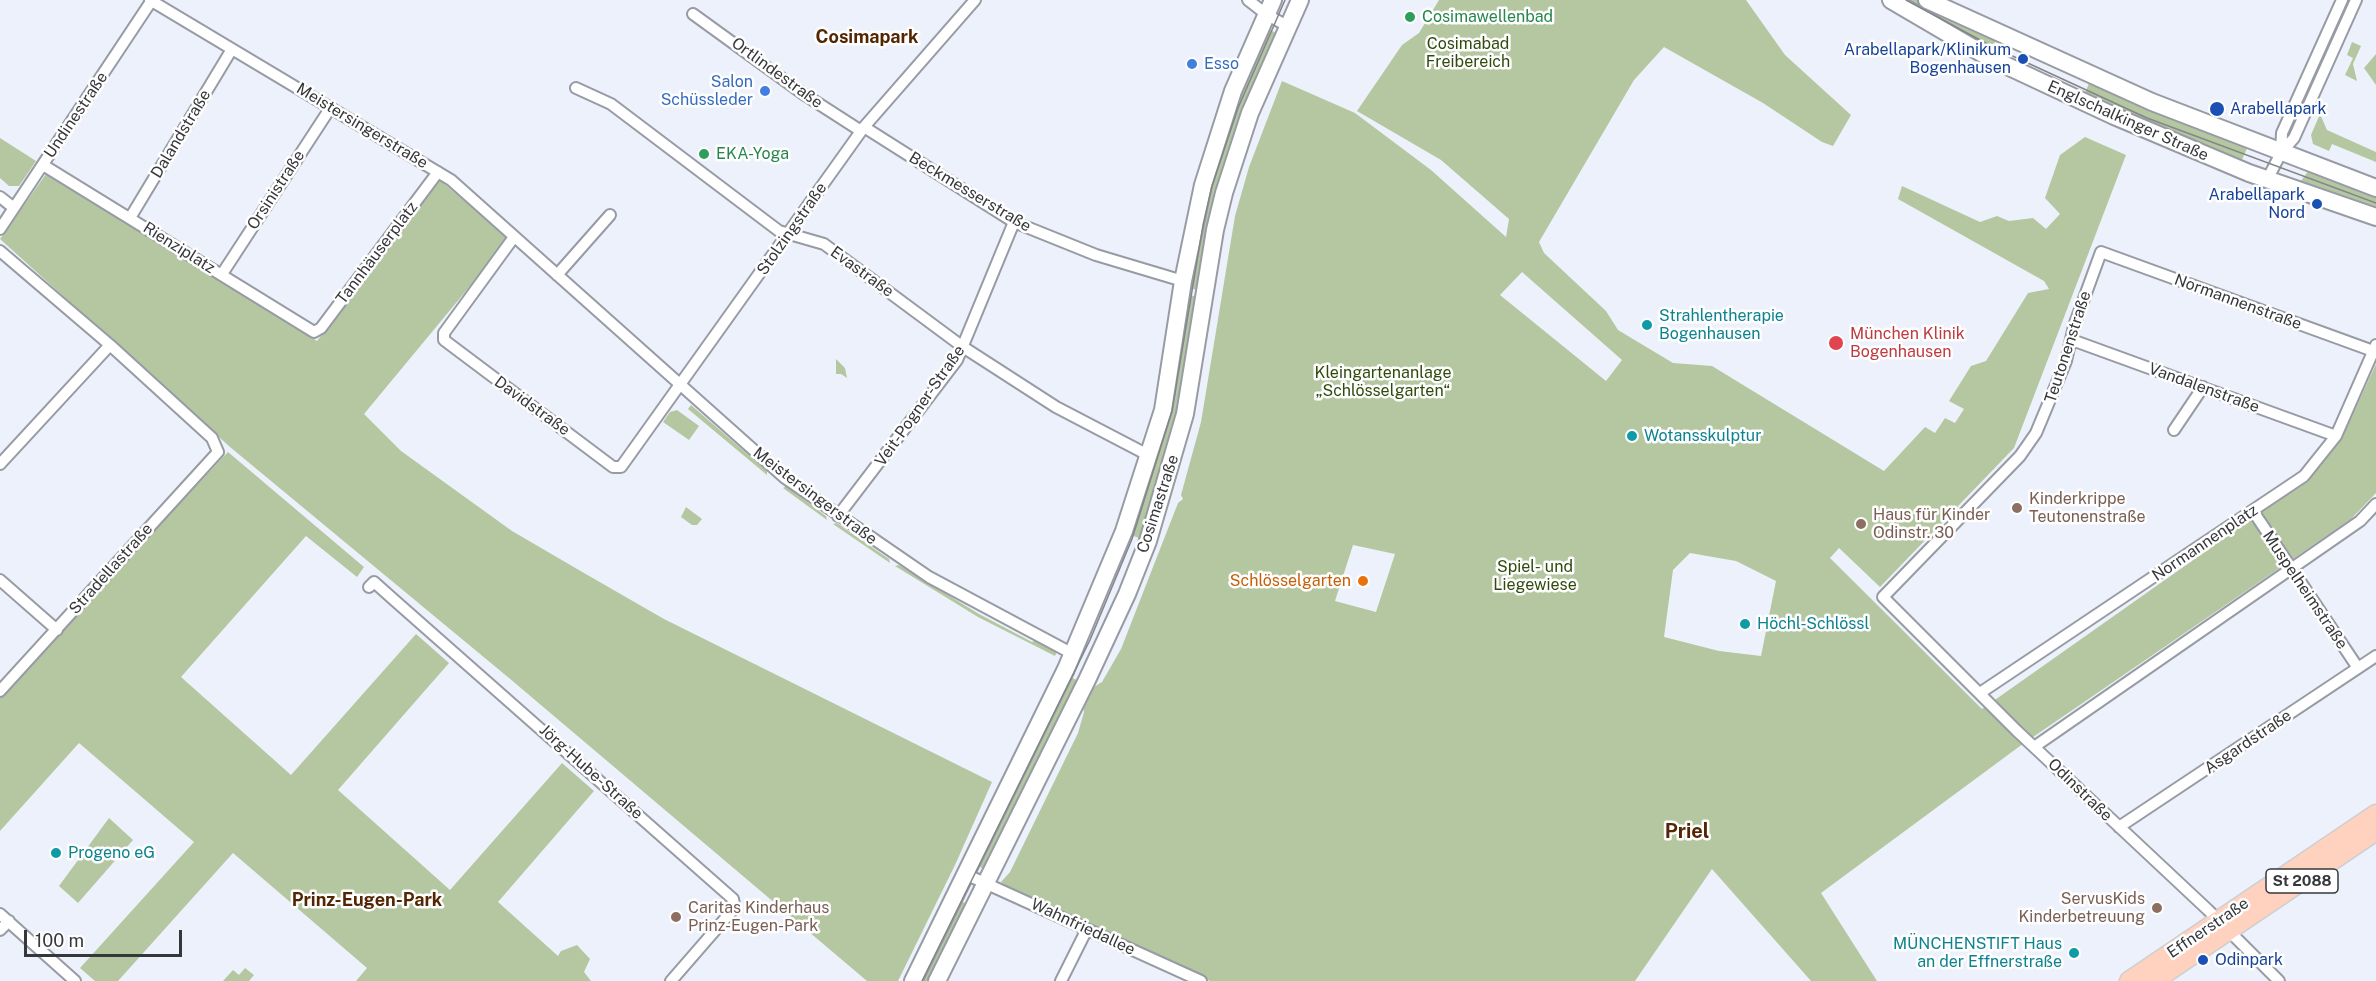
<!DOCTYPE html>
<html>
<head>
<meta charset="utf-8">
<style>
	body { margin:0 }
	#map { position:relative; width:2376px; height:981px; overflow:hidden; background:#edf1fb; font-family:"Public Sans",sans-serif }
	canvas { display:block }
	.scale { position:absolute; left:24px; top:930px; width:158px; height:27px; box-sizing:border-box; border:3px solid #36373b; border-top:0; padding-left:8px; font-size:18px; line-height:21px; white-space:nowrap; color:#36373b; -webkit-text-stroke:4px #fefefe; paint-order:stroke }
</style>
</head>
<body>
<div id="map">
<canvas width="2376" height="981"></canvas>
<div class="scale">100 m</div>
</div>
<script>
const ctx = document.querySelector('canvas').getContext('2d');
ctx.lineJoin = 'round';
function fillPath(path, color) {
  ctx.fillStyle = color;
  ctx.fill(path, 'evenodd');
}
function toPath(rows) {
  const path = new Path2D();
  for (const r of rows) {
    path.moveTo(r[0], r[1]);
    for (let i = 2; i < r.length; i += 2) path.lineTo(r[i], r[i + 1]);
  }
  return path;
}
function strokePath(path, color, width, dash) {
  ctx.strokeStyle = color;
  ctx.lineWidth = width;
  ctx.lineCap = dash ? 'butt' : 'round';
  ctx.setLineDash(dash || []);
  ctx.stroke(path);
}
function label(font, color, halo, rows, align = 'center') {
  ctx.font = font + ' "Public Sans",sans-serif';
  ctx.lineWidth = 5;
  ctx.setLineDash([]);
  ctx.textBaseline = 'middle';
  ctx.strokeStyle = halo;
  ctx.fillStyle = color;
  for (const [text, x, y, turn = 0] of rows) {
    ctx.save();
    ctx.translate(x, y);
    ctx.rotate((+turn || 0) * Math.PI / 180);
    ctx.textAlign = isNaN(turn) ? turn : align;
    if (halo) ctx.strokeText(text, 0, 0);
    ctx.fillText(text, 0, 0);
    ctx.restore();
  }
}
fillPath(toPath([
	[1439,0,1746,0,1785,55,1851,115,1833,146,1822,142,1763,103,1664,47,1634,80,1539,242,1544,253,1606,311,1618,330,1673,363,1712,366,1884,471,1925,427,1935,433,1945,418,1955,423,1964,409,1949,401,1971,366,1986,361,2028,293,2049,289,2044,281,1898,199,1902,186,1980,222,1997,216,2009,221,2033,218,2046,229,2060,214,2045,198,2060,155,2085,137,2126,155,2014,448,1880,587,1839,548,1830,558,1982,709,2308,479,2341,440,2376,364,2376,493,2351,519,2020,746,1821,893,1877,981,1811,981,1712,869,1635,981,1210,981,1011,890,1001,882,1010,872,1078,733,1084,712,1082,701,1084,693,1102,682,1121,649,1178,503,1183,499,1181,495,1201,422,1235,216,1249,167,1282,81,1355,113,1431,170,1506,237,1509,219,1441,160,1357,111,1402,45,1419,33],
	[1522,272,1622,360,1606,381,1500,295],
	[1353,545,1395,554,1376,612,1335,601],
	[1690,553,1736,561,1776,581,1761,656,1719,651,1664,637,1673,570],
	[1898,0,1920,0,1998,36,1990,52],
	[1265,28,1277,33,1200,290,1185,288,1222,135],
	[2352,42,2361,46,2353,64,2357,81,2345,75,2353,58,2347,55],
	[2376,54,2376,85,2364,68],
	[2089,83,2248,146,2241,162,2084,96],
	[2320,114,2327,130,2376,152,2376,162,2332,144,2329,151,2313,144,2311,135],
	[0,138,36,161,19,186,9,186,0,178],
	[2309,170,2376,194,2376,212,2298,185],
	[46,174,317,341,440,180,509,239,364,414,401,451,512,531,584,573,664,619,992,782,955,865,898,981,867,981,509,678,230,447,0,239],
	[1184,294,1199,297,1189,371,1144,540,1126,533],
	[836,359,845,368,847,378,841,374,836,374],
	[691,405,767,471,767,475,688,409],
	[677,410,699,426,689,440,663,422,670,412],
	[228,452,364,567,357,577,306,536,181,677,291,775,416,634,449,663,338,790,450,890,562,763,594,791,498,902,558,956,561,951,577,945,590,959,584,972,591,981,356,981,367,968,233,853,118,981,95,981,80,968,194,842,79,743,0,831,0,695],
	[786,486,826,516,827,520,783,488],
	[686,507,702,519,697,525,692,525,681,517],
	[837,523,889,559,890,563,833,524],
	[899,565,979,614,1032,642,1036,640,1057,651,1055,656,978,617,895,566],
	[1067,675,1082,683,988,871,974,864],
	[109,818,133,840,78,903,59,886],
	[957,899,971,906,934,981,917,981],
	[245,968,254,975,249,981,223,981,233,970,239,975]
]), '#b4c7a1');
const street = toPath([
	[150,0,451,180,785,478,929,577,1073,654],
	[1248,0,1266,14,1287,26],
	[693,14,802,93,861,131],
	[576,88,611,104,779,231,824,244,963,347,1056,407,1150,456],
	[864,127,1014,222,1096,255,1183,281],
	[2281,153,2282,133,2342,0],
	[43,165,314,332,321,328,438,172],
	[2267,180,2281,153,2294,138,2356,0],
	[0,197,14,208],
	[130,218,232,49],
	[0,229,152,0],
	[514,237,444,333,444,340,613,467,621,467,864,127,975,0],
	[0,251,110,345,212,438,218,452,0,691],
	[222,274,331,107],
	[557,275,610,215],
	[2072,340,2336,436],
	[2174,430,2203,387],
	[0,464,110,345],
	[2253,511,2358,668],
	[838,516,957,360,1014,222],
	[0,580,57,630],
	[369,587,374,582,393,599,733,899,734,905,731,912,671,981],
	[1980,693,2304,476,2336,436,2376,345],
	[2034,747,2360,521,2376,504],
	[2119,827,2376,656],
	[965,874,1201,981],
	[0,914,75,981],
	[0,930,9,921],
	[1061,981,1087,929],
	[2279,981,2208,910,2017,731,1883,597,2020,456,2036,433,2066,361,2074,326,2101,252,2376,352]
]);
const secondary = toPath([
	[1891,0,1990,58,2114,116,2249,173,2376,217],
	[1927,0,2152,102,2376,188],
	[913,981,1066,669,1124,531,1163,410,1183,281,1203,185,1233,91,1273,0],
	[937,981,1087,680,1127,594,1148,541,1185,414,1215,230,1224,193,1250,113,1300,0]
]);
const primary = toPath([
	[2129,981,2376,814],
	[2154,981,2376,831]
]);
strokePath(street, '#979ba4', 14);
strokePath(secondary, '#979ba4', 20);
strokePath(primary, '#cfcfd0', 21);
strokePath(street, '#fff', 10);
strokePath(secondary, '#fff', 16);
strokePath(primary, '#ffd1bf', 18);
strokePath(toPath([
	[1906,0,1993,47,2147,118,2376,203],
	[922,981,1090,640,1132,539,1172,411,1203,225,1212,186,1238,108,1285,0]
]), '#83858b', 1.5);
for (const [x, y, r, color] of [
	[1410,17,6,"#2e9e5b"],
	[2023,59,6,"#1a4fb4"],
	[1192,64,6,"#3f7fe0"],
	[765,91,6,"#3f7fe0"],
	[2217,109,8,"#1a4fb4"],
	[704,154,6,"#2e9e5b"],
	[2317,204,6,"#1a4fb4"],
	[1647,325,6,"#0f9aa8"],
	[1836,343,8,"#e0444e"],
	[1632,436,6,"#0f9aa8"],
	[2017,508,6,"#8d6e63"],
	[1861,524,6,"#8d6e63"],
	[1363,581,6,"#e8710a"],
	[1745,624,6,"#0f9aa8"],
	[56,853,6,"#0f9aa8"],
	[2157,908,6,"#8d6e63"],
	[676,917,6,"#8d6e63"],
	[2074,953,6,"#0f9aa8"],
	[2203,960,6,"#1a4fb4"]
]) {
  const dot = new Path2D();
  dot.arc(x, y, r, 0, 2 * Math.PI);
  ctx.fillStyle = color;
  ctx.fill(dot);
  strokePath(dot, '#fefefe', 2);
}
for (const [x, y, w] of [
	[2302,881,72]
]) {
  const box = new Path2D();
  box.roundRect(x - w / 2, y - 12, w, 24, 4.5);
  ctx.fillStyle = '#fefefe';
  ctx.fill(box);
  strokePath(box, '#36373b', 1.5);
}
label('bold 15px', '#36373b', null, [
	["St 2088",2302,881]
]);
label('16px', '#27864d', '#fefefe', [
	["Cosimawellenbad",1422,17],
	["EKA-Yoga",716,154]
], 'left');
label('16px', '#314a0c', '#fefefe', [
	["Cosimabad",1468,44],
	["Freibereich",1468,62],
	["Kleingartenanlage",1383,373],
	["„Schlösselgarten“",1383,391],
	["Spiel- und",1535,567],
	["Liegewiese",1535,585]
]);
label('16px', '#164399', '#fefefe', [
	["Arabellapark/Klinikum",2011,50],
	["Bogenhausen",2011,68],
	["Arabellapark",2230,109,"left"],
	["Arabellapark",2305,195],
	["Nord",2305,213],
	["Odinpark",2215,960,"left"]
], 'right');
label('16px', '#366cbe', '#fefefe', [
	["Esso",1204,64],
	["Salon",753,82,"right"],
	["Schüssleder",753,100,"right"]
], 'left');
label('16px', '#36373b', '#fefefe', [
	["Ortlindestraße",777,73,36],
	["Undinestraße",76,115,-56],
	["Englschalkinger Straße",2128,121,24],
	["Meistersingerstraße",362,126,31],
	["Dalandstraße",181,134,-59],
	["Orsinistraße",276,190,-57],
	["Beckmesserstraße",970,192,31],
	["Stolzingstraße",792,229,-55],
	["Rienziplatz",179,248,32],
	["Tannhäuserplatz",377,253,-53],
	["Evastraße",862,272,36],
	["Normannenstraße",2238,302,20],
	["Teutonenstraße",2068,347,-72],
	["Vandalenstraße",2204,388,20],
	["Davidstraße",532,406,36],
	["Veit-Pogner-Straße",920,406,-55],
	["Meistersingerstraße",815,496,37],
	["Cosimastraße",1158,504,-72],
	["Normannenplatz",2205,543,-34],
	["Stradellastraße",111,569,-48],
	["Muspelheimstraße",2305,590,56],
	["Asgardstraße",2248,742,-34],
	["Jörg-Hube-Straße",591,772,42],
	["Odinstraße",2080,790,44],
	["Wahnfriedallee",1083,927,25],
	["Effnerstraße",2208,928,-34]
]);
label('16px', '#0d838f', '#fefefe', [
	["Strahlentherapie",1659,316],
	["Bogenhausen",1659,334],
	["Wotansskulptur",1644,436],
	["Höchl-Schlössl",1757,624],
	["Progeno eG",68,853],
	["MÜNCHENSTIFT Haus",2062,944,"right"],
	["an der Effnerstraße",2062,962,"right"]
], 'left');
label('16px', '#be3a42', '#fefefe', [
	["München Klinik",1850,334],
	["Bogenhausen",1850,352]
], 'left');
label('16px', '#785e54', '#fefefe', [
	["Kinderkrippe",2029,499],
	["Teutonenstraße",2029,517],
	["Haus für Kinder",1873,515],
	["Odinstr. 30",1873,533],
	["ServusKids",2145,899,"right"],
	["Kinderbetreuung",2145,917,"right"],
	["Caritas Kinderhaus",688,908],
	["Prinz-Eugen-Park",688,926]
], 'left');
label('16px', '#c56008', '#fefefe', [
	["Schlösselgarten",1351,581]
], 'right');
label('bold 18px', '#532603', '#fefefe', [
	["Cosimapark",867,37],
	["Prinz-Eugen-Park",367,900]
]);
label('bold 20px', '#532603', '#fefefe', [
	["Priel",1687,832]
]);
</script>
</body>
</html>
